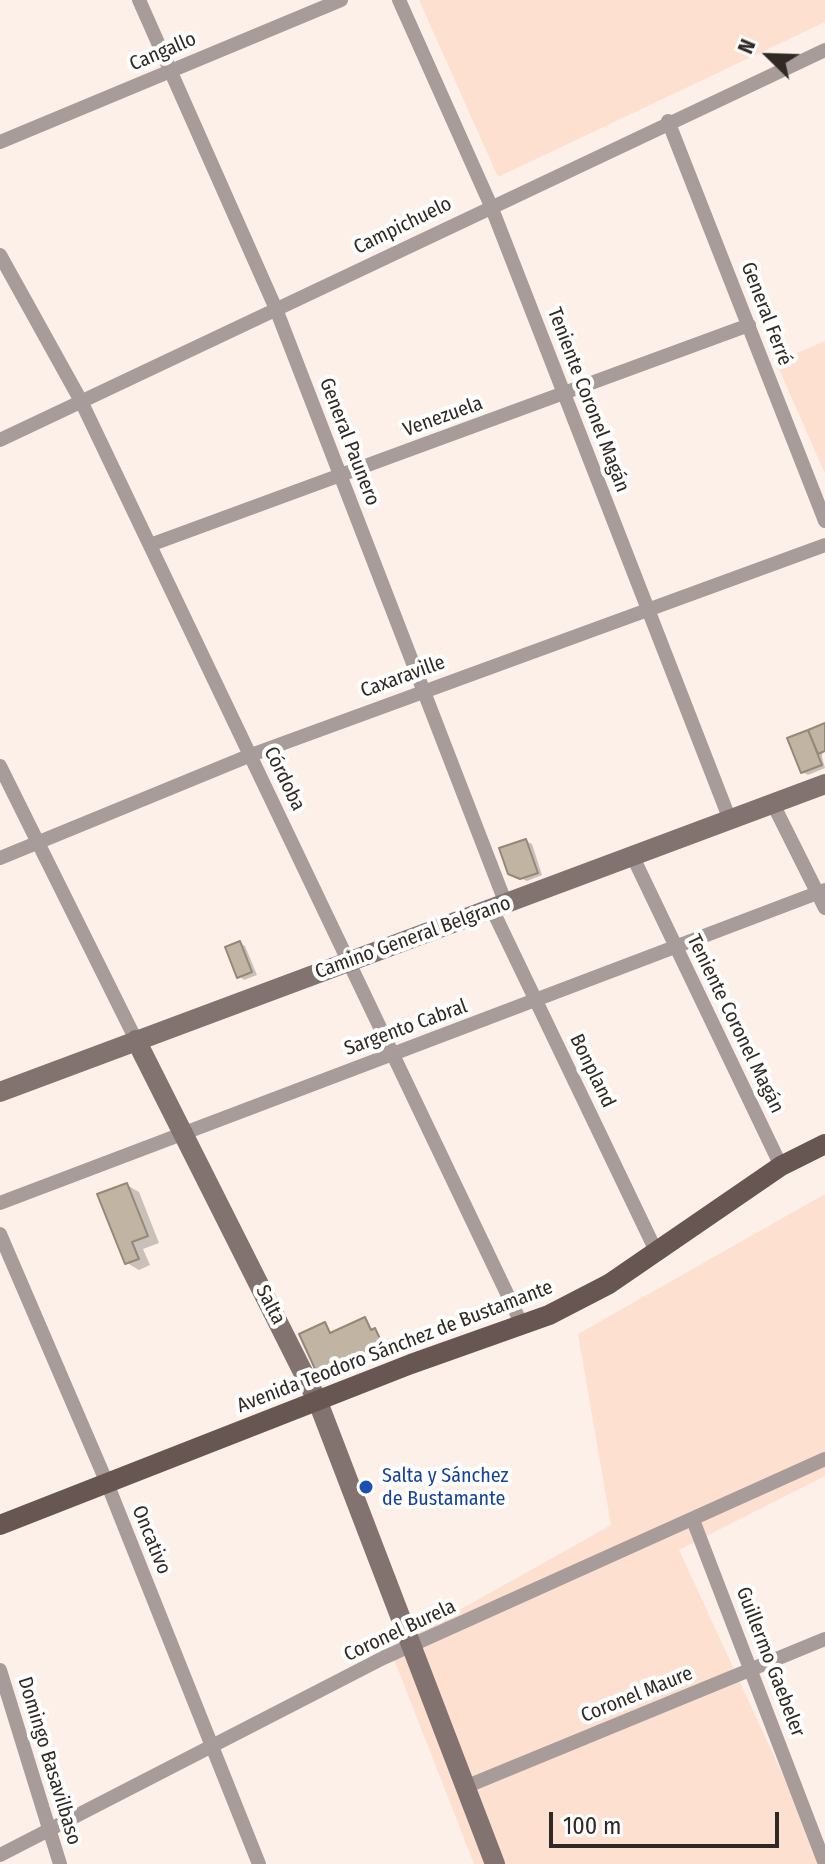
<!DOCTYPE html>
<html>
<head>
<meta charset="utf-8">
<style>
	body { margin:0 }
	#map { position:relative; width:825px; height:1864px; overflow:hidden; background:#fdf0e9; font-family:"Fira Sans Condensed",sans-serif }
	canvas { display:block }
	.north { position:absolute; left:729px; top:16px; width:80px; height:80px; -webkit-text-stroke:6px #fff; paint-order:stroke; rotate:293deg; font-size:22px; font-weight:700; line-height:32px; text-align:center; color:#302924 }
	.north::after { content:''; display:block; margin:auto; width:28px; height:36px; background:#302924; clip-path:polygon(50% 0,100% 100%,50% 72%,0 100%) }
	.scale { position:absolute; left:549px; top:1812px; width:230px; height:36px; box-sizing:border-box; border:4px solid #302924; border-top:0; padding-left:10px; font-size:24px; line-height:28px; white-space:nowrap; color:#302924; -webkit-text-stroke:6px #fff; paint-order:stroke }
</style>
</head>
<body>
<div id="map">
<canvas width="825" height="1864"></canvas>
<div class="north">N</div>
<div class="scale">100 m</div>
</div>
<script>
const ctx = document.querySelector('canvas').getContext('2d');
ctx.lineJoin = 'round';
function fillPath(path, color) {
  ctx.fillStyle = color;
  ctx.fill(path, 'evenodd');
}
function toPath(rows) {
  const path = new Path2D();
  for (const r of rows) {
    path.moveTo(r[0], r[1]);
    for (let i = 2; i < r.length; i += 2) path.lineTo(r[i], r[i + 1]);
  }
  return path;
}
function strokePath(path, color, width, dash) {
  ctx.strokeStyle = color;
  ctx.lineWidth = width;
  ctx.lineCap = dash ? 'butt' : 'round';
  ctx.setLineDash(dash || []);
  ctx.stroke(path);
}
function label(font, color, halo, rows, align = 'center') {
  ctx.font = font + ' "Fira Sans Condensed",sans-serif';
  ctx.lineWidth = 8;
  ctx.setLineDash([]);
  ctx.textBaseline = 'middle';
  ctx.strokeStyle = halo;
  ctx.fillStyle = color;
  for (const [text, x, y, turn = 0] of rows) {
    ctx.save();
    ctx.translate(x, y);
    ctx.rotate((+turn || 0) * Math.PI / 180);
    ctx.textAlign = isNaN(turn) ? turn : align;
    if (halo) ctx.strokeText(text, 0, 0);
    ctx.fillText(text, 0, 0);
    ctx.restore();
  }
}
fillPath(toPath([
	[419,0,825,0,825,22,498,177],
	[825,341,825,474,776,362],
	[825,1194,825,1476,679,1550,824,1864,474,1864,390,1649,611,1525,578,1334]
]), '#fde0cf');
fillPath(toPath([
	[825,725,822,757,825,768,808,775,802,772,790,739],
	[526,841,532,844,542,875,527,881,516,876],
	[240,943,245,946,257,975,244,980,239,976],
	[127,1185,139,1192,159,1243,143,1249,150,1265,139,1270,127,1263],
	[365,1319,372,1331,377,1331,386,1353,323,1381,325,1324,332,1335]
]), '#0003');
const building = toPath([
	[825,723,825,751,818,754,808,730,825,723],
	[808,730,822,765,801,773,787,738,808,730],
	[526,839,538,873,520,879,508,874,499,848,526,839],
	[240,941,252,972,237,978,225,947,240,941],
	[127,1183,148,1236,132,1242,139,1259,125,1264,97,1194,127,1183],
	[365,1317,371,1330,375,1328,386,1352,321,1382,299,1334,325,1322,330,1333,365,1317]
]);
fillPath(building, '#c1b4a2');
strokePath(building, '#958877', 2);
strokePath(toPath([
	[139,0,276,309,506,904],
	[399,0,491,206,730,820],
	[668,121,825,521],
	[0,142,341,0],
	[0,255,81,401,522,1325],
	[0,440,825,50],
	[150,545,749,325],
	[0,766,136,1040],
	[773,804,825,908],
	[632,855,781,1166],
	[0,858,251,755,825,545],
	[492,909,656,1251],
	[0,1203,825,890],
	[0,1234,107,1483,259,1864],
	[693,1520,825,1864],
	[0,1670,60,1864],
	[465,1787,825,1639],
	[0,1855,383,1658,825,1459]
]), '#a79c9a', 14);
strokePath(toPath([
	[136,1040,318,1402,495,1864],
	[0,1092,825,784]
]), '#827370', 20);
strokePath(toPath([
	[0,1525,411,1364,549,1315,609,1284,781,1166,825,1144]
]), '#685653', 20);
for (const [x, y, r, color] of [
	[366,1487,8,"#1a4fb4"]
]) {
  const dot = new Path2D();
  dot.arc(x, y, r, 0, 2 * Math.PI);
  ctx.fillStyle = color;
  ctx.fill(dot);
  strokePath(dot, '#fff', 3);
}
label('20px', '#302924', '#fff', [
	["Cangallo",163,52,-23],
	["Campichuelo",403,226,-26],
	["General Ferré",766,314,69],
	["Teniente Coronel Magán",588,400,69],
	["Venezuela",443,417,-20],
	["General Paunero",349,442,69],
	["Caxaraville",403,677,-20],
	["Córdoba",284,779,64],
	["Camino General Belgrano",413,938,-20],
	["Teniente Coronel Magán",735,1024,64],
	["Sargento Cabral",406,1028,-20],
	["Bonpland",592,1071,64],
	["Salta",270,1305,63],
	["Avenida Teodoro Sánchez de Bustamante",395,1347,-21],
	["Oncativo",151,1540,68],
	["Coronel Burela",400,1631,-25],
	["Guillermo Gaebeler",770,1662,69],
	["Coronel Maure",637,1695,-22],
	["Domingo Basavilbaso",49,1761,73]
]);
label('20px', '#164399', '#fff', [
	["Salta y Sánchez",382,1476],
	["de Bustamante",382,1499]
], 'left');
</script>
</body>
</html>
